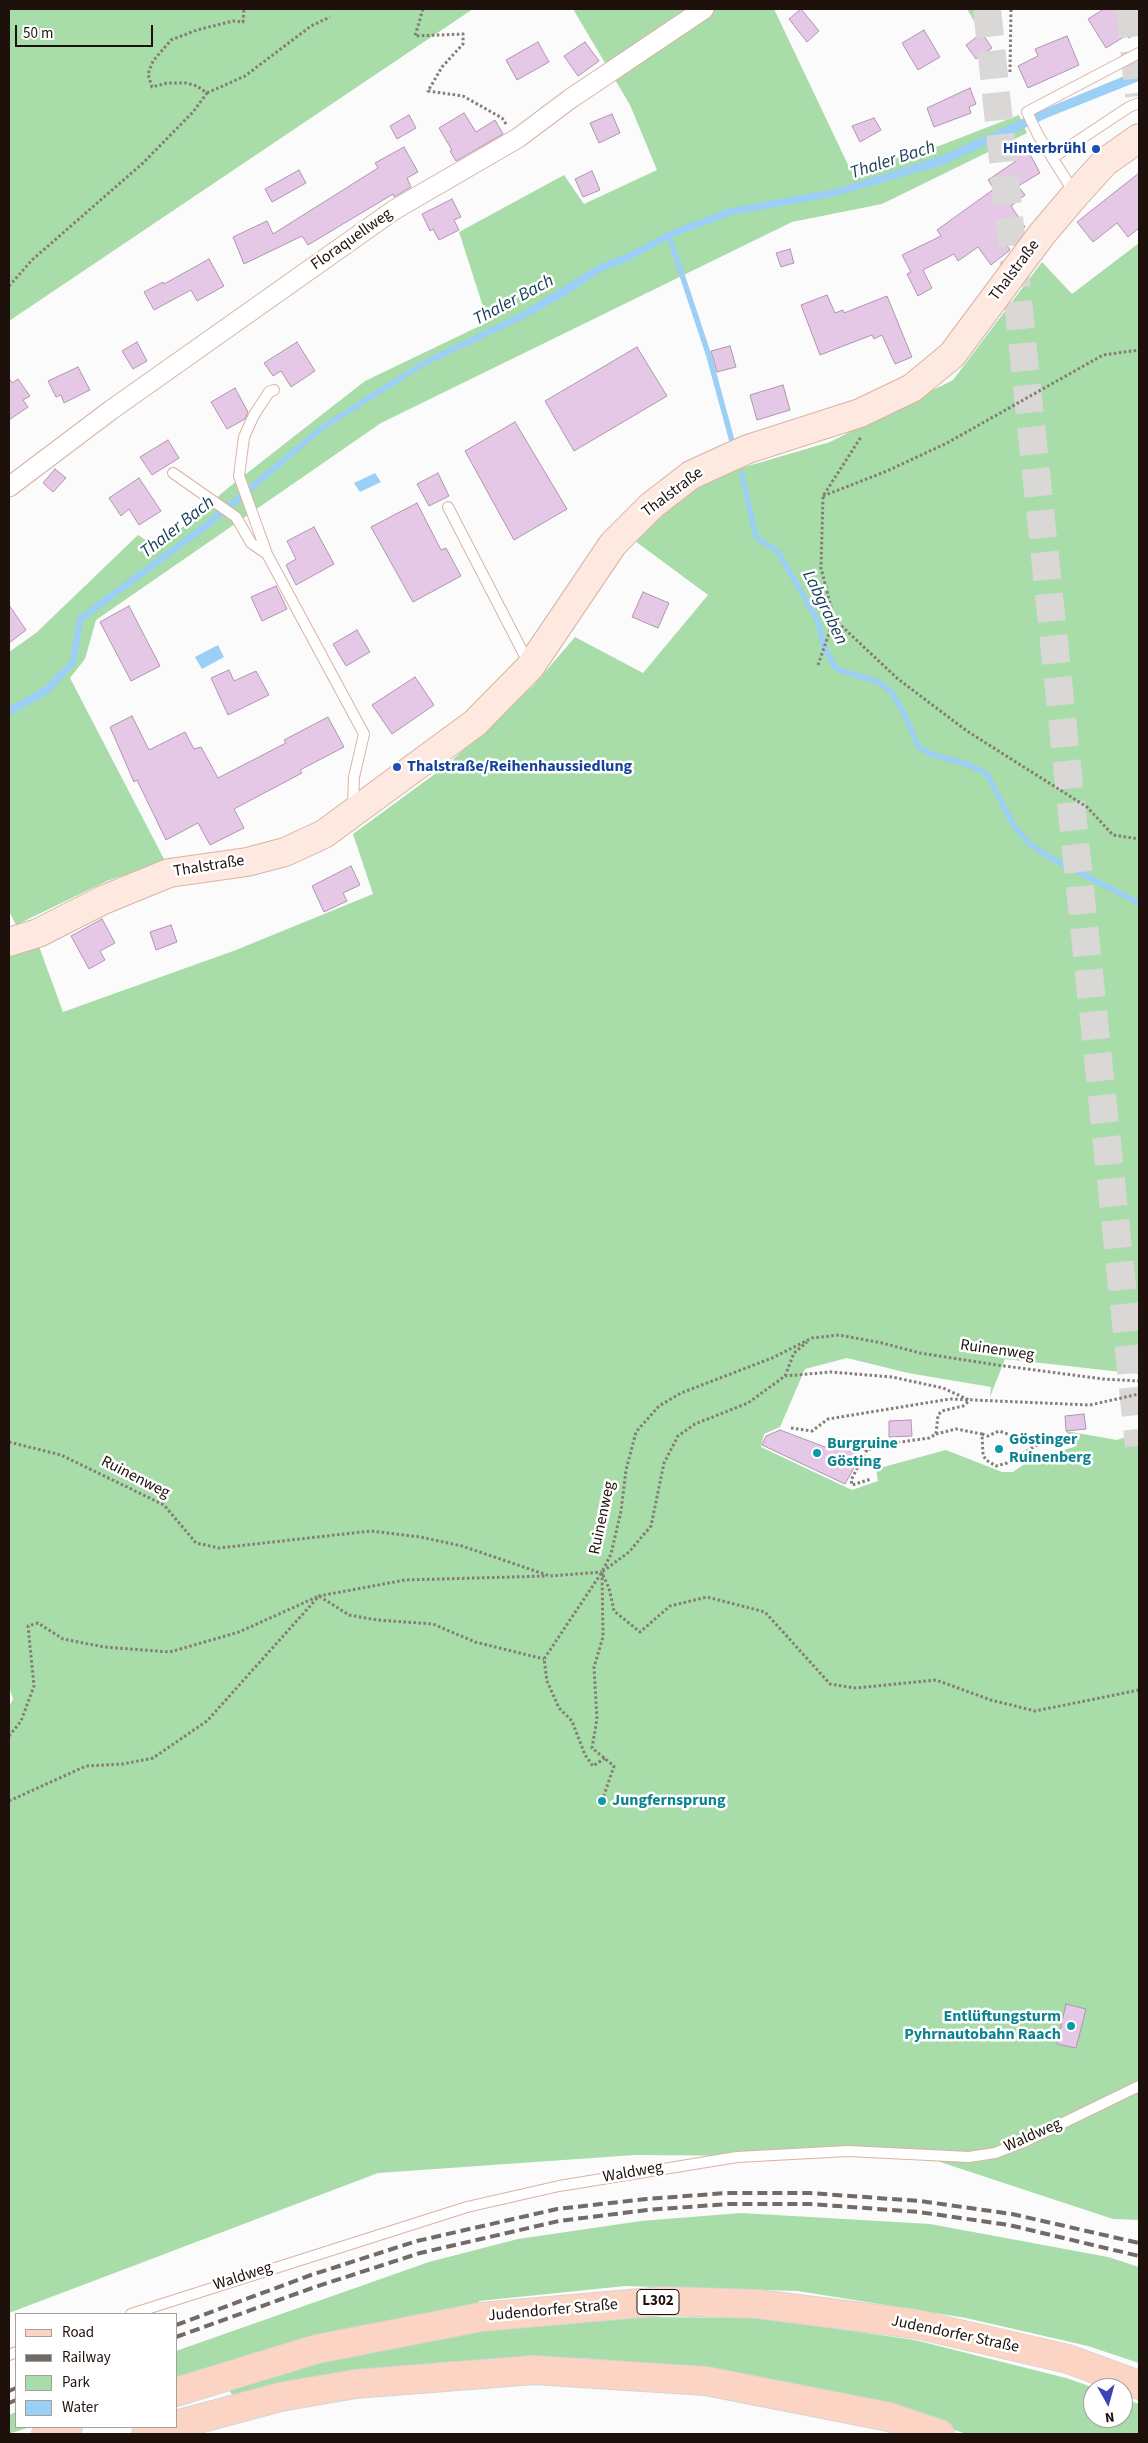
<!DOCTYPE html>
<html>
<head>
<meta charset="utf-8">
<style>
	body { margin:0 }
	#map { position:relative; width:1148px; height:2443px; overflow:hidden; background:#fbfbfb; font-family:"Source Sans 3",sans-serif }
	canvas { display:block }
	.frame { position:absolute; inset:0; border:10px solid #1e110b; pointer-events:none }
	.legend { position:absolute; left:15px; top:2313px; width:162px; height:115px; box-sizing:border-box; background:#fff; border:1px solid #a5a09d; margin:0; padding:6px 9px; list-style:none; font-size:15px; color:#1e110b }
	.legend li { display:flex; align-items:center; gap:10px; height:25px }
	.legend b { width:25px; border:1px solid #a5a09d }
	.north { position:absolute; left:1083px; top:2378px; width:50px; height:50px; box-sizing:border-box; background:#fff; border:1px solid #a5a09d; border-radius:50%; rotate:173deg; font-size:14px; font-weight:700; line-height:20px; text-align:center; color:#1e110b }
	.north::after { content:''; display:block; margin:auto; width:18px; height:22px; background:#3d44b8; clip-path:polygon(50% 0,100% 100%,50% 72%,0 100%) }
	.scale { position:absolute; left:15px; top:25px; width:138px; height:22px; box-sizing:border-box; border:2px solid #1e110b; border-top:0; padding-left:6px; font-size:15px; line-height:18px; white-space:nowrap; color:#1e110b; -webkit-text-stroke:4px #fff; paint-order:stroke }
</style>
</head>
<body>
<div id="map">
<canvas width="1148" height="2443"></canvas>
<div class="frame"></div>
<ul class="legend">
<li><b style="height:6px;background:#fcd4c4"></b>Road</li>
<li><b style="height:6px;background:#726a66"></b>Railway</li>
<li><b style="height:14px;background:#a8dca8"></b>Park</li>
<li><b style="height:14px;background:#9bcff5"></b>Water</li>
</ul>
<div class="north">N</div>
<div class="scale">50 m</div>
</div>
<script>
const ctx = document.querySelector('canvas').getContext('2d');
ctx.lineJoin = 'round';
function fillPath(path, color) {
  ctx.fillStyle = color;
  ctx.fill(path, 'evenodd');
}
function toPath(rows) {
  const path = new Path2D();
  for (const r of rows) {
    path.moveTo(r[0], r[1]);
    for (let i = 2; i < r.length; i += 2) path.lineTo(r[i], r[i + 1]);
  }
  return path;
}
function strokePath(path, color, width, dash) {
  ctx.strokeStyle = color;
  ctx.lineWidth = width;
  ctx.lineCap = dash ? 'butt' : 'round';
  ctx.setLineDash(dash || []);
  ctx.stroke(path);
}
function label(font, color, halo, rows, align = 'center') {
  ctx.font = font + ' "Source Sans 3",sans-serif';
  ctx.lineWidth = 5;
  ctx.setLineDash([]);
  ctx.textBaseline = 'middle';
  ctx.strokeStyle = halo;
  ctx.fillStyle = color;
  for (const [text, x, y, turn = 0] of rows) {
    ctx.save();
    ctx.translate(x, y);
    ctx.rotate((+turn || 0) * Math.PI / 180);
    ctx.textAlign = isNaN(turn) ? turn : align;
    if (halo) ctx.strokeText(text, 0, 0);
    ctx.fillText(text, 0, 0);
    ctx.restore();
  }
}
fillPath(toPath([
	[9,9,473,9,9,321],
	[573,9,774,9,850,169,939,146,1019,115,1027,133,882,204,792,222,381,423,96,620,85,659,70,678,165,861,107,881,16,925,9,911,9,652,36,633,138,535,158,548,228,488,365,381,488,322,459,232,564,175,584,204,657,170,630,105],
	[967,9,992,9,974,21],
	[1139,243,1139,1374,1005,1359,990,1397,991,1387,908,1373,847,1358,805,1369,780,1427,764,1434,761,1447,852,1490,878,1481,876,1469,946,1450,1002,1472,1013,1472,1032,1459,1074,1447,1066,1431,1117,1440,1139,1432,1139,2220,1113,2219,925,2157,635,2155,378,2173,9,2313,9,1707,13,1699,9,1687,9,953,37,941,63,1012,236,950,373,894,353,834,447,765,534,685,575,637,643,673,708,595,635,541,685,495,731,471,830,442,953,380,1042,262,1072,294],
	[741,2213,930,2224,1108,2257,1139,2267,1139,2363,1088,2346,966,2318,798,2291,625,2286,479,2301,479,2306,176,2378,176,2351,429,2262,518,2239,641,2221],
	[640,2317,762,2318,915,2340,1066,2378,1095,2388,1093,2388,1093,2418,1123,2418,1123,2398,1139,2404,1139,2434,967,2434,845,2396,707,2368,580,2358,444,2362,338,2375,233,2396,227,2387,364,2350,503,2326],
	[16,2412,16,2427,30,2427,9,2434,9,2415]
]), '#a8dca8');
fillPath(toPath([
	[1139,70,1139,81,1049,117,943,165,836,196,733,215,673,237,628,261,601,272,568,294,524,319,427,365,325,429,210,527,83,621,76,664,48,694,9,716,9,707,44,687,70,661,77,617,204,523,321,425,424,360,522,312,598,265,626,254,674,229,730,208,836,189,941,156,1042,110],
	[375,473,381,482,360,492,354,483],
	[218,645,224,657,202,669,195,657]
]), '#9bcff5');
strokePath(toPath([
	[669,236,709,356,732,441],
	[742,474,756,537,778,552,817,619,824,646,835,667,842,671,877,681,884,686,892,693,905,715,918,746,930,754,967,764,987,774,1014,826,1029,843,1049,857,1139,903]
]), '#9bcff5', 5.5);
const building = toPath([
	[801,9,819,31,807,42,789,19,801,9],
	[1104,9,1119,9,1125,19,1139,11,1139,32,1129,38,1127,35,1106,48,1088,19,1104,9],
	[924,30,940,57,918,70,902,43,924,30],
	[982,33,992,48,976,59,966,45,982,33],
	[1067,36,1079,65,1028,88,1018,66,1038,56,1035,49,1067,36],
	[538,42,549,62,517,80,506,60,538,42],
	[585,42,599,61,578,76,564,56,585,42],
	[970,88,976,104,969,107,971,113,934,127,927,108,970,88],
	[464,113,476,132,495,120,503,134,456,161,450,151,452,150,439,128,464,113],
	[612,114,620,133,599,143,590,123,612,114],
	[409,115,416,128,397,139,390,126,409,115],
	[874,118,881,130,860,142,852,126,874,118],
	[1025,145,1040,173,1018,186,1025,195,1011,206,1025,227,1004,241,1010,250,991,265,978,247,958,261,954,254,923,270,932,288,918,296,907,274,911,272,902,255,941,236,937,230,994,189,988,180,1016,161,1012,151,1025,145],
	[404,147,418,172,407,178,411,187,394,197,393,194,308,245,302,236,244,264,233,237,267,221,273,234,378,168,375,163,404,147],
	[299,170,306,183,272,202,265,189,299,170],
	[592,171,600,190,583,197,575,179,592,171],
	[1139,173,1139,228,1128,237,1117,223,1093,242,1077,222,1139,173],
	[452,199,461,217,454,220,459,230,439,240,433,229,430,231,422,214,452,199],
	[790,249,794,263,781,267,776,253,790,249],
	[209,259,224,286,197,301,191,290,154,310,144,292,163,282,164,284,209,259],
	[827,295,835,313,843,310,844,313,887,296,912,357,895,364,882,335,874,339,872,335,820,355,801,305,827,295],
	[137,342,147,361,133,369,122,351,137,342],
	[297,342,315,371,291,387,281,371,273,376,264,363,297,342],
	[730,346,736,367,717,372,711,351,730,346],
	[637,347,667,396,574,451,545,401,637,347],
	[78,367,90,390,64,403,61,395,56,397,48,381,78,367],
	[9,378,12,383,18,379,30,396,23,400,28,407,9,420,9,378],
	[783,385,790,410,757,420,750,395,783,385],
	[235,388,248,412,245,419,227,429,211,402,235,388],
	[515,422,567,509,514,540,465,451,515,422],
	[168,440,179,458,152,475,140,457,168,440],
	[55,469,66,478,53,492,43,483,55,469],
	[438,473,449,496,429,506,417,484,438,473],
	[139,478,161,511,139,525,129,509,121,516,109,498,139,478],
	[417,503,441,550,446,548,461,576,413,602,371,527,417,503],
	[314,527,334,564,296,585,286,565,296,559,287,541,314,527],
	[276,586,287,609,262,621,251,597,276,586],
	[643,592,669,603,658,628,632,617,643,592],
	[9,605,26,630,9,643,9,605],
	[129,606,160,666,131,681,100,622,129,606],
	[357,630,370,652,346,666,333,644,357,630],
	[229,670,234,681,256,671,269,695,228,715,211,678,229,670],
	[415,677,434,705,392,734,372,705,415,677],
	[132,716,149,750,185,732,194,749,201,747,218,778,286,743,284,740,328,717,344,747,300,770,302,773,234,809,244,828,210,845,198,823,166,840,137,780,134,782,110,727,132,716],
	[351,866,360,885,343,893,347,901,324,912,312,886,351,866],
	[102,919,115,943,100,951,105,960,89,969,71,936,102,919],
	[171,925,177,942,156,950,150,932,171,925],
	[1084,1414,1086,1429,1066,1431,1065,1416,1084,1414],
	[911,1420,912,1436,889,1437,889,1421,911,1420],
	[780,1430,833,1450,838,1444,860,1457,845,1484,762,1445,766,1436,780,1430],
	[1066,2004,1086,2009,1076,2048,1057,2044,1066,2004]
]);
fillPath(building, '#e4c8e5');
strokePath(building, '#b095b1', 1);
strokePath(toPath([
	[987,9,1139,1446],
	[1130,9,1139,96]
]), '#dad8d7', 28, [28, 14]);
const service = toPath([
	[1052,158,1129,107,1139,103],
	[1075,194,1038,135,1027,112,1139,53],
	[173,473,236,517,251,543,267,554,364,734,354,777,353,807],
	[448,507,529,664],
	[267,554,239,476,244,437,254,415,269,392,274,390],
	[131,2314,467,2207,559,2186,737,2157,848,2151,969,2157,995,2153,1026,2141,1139,2086],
	[9,2355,16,2352]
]);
const minor = toPath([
	[9,487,111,410,394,210,518,138,570,99,704,9]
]);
const secondary = toPath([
	[9,942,38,933,103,900,169,873,247,862,285,852,324,834,475,723,530,667,613,544,651,506,691,475,748,449,860,413,912,388,952,355,1042,234,1076,194,1105,162,1139,138]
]);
const primary = toPath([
	[176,2392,317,2349,481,2317,664,2301,758,2304,916,2324,1068,2359,1139,2385],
	[176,2425,280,2397,355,2384,534,2370,706,2381,889,2417,940,2434],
	[46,2434,68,2427],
	[146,2434,170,2427]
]);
strokePath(service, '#d9b3a3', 12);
strokePath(minor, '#d9b3a3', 21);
strokePath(secondary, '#d9b3a3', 30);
strokePath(primary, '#d6d4d3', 30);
strokePath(toPath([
	[423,9,415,36,463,34,463,44,442,67,428,91,463,96,502,118,506,124],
	[1010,72,1011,9],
	[207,93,245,76,311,26,330,17],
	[9,286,32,260,143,163,193,112,207,93,197,86,186,83,167,83,152,87,148,74,153,61,171,40,197,30,233,21,243,22,244,9],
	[823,496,887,471,947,443,1103,355,1139,350],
	[834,619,898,679,967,731,1087,807,1113,835,1139,839],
	[818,665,834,619,821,568,823,496,861,437],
	[785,1376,794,1353,807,1342],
	[791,1428,812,1431,828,1419,950,1399,1090,1405,1139,1394],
	[936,1434,956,1429,982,1434,983,1455,986,1460,996,1466,1007,1463,1042,1442],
	[982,1434,988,1436,999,1431,1028,1441,1032,1447],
	[9,1442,61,1455,164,1505,196,1543,219,1548,371,1531,420,1537,462,1546,550,1576,602,1572],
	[840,1443,849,1448,867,1450,894,1443,929,1438,936,1434,938,1415,942,1411,963,1406,969,1401],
	[867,1450,851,1480,852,1485,871,1479],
	[603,1575,609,1588,614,1611,640,1632,670,1606,707,1597,765,1612,830,1684,855,1688,936,1680,991,1700,1035,1711,1139,1690],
	[9,1736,21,1721,34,1686,28,1626,38,1623,63,1639,104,1647,170,1652,239,1632,319,1596,349,1615,377,1620,433,1624,475,1642,544,1659],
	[605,1758,593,1766,585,1755,572,1721,559,1708,547,1681,544,1659,602,1572,629,1552,651,1526,664,1463,678,1436,695,1424,748,1403,785,1376,831,1372,892,1377,943,1388,969,1400],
	[9,1801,86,1766,123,1764,153,1758,207,1721,319,1596,405,1580,547,1576],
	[602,1801,614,1766,592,1748,597,1719,594,1667,603,1637,602,1572,611,1554,621,1511,626,1470,636,1432,659,1406,681,1393,772,1358,812,1338,839,1335,882,1343,920,1353,997,1365,1103,1379,1139,1381]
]), '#837c79', 3, [2.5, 2.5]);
strokePath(service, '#fff', 10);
strokePath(minor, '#fff', 19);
strokePath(secondary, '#fee9e1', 28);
strokePath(primary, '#fcd4c4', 28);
strokePath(toPath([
	[176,2325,311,2275,417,2241,557,2209,646,2199,727,2193,809,2193,920,2201,1012,2214,1139,2243],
	[176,2337,315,2287,420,2253,559,2221,647,2210,728,2204,810,2204,919,2212,1009,2225,1139,2256],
	[9,2391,16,2388],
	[9,2403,16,2400]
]), '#726a66', 4, [10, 5]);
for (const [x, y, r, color] of [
	[1096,149,5,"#1a4fb4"],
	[397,767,5,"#1a4fb4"],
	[999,1449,5,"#0f9aa8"],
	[817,1453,5,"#0f9aa8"],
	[602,1801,5,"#0f9aa8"],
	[1071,2026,5,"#0f9aa8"]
]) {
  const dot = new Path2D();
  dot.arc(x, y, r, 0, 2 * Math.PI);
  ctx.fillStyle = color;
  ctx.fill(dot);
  strokePath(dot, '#fff', 2);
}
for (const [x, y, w] of [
	[658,2302,42]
]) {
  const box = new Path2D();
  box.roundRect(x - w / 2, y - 12.5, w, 25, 4);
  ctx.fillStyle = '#fff';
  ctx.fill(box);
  strokePath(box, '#1e110b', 1);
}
label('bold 15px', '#1e110b', null, [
	["L302",658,2302]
]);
label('bold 16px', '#164399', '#fff', [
	["Hinterbrühl",1086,149],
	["Thalstraße/Reihenhaussiedlung",407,767,"left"]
], 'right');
label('16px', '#1e110b', '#fff', [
	["Floraquellweg",352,240,-35],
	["Thalstraße",1015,271,-53],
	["Thalstraße",673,493,-37],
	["Thalstraße",209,867,-9],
	["Ruinenweg",997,1351,8],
	["Ruinenweg",135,1478,27],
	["Ruinenweg",603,1518,-78],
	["Waldweg",1033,2136,-24],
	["Waldweg",633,2173,-10],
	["Waldweg",243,2277,-18],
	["Judendorfer Straße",553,2311,-5],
	["Judendorfer Straße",955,2335,12]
]);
label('bold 16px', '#0d838f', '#fff', [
	["Göstinger",1009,1440],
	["Ruinenberg",1009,1458],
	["Burgruine",827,1444],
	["Gösting",827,1462],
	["Jungfernsprung",612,1801],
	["Entlüftungsturm",1061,2017,"right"],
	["Pyhrnautobahn Raach",1061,2035,"right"]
], 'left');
label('italic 18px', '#163d57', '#fff', [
	["Thaler Bach",893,161,-18],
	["Thaler Bach",514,301,-28],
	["Thaler Bach",178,528,-38],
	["Labgraben",824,608,64]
]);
</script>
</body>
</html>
